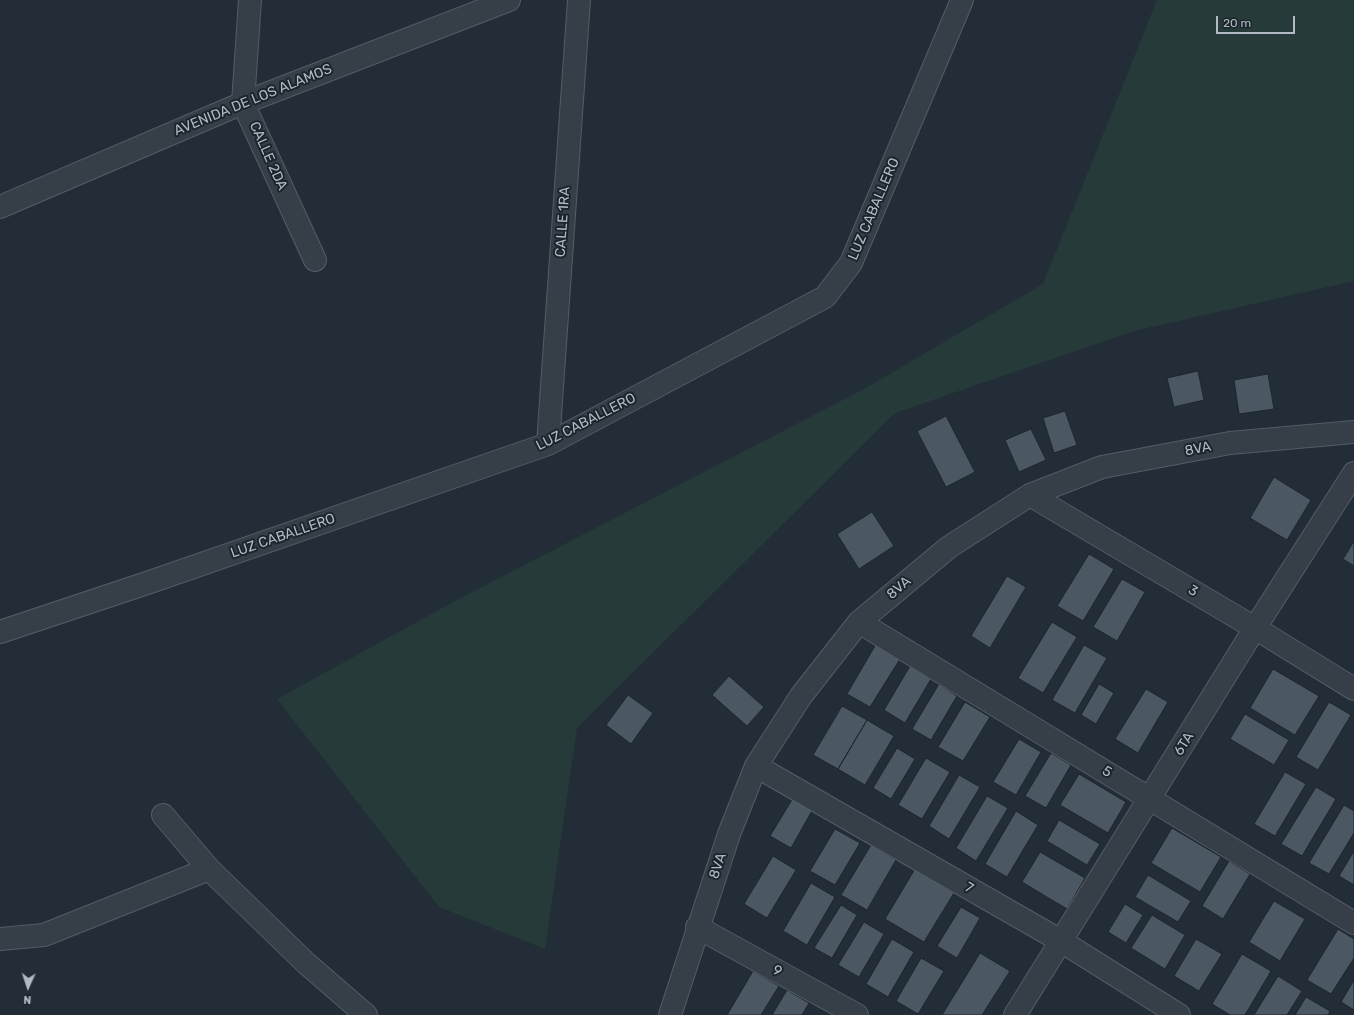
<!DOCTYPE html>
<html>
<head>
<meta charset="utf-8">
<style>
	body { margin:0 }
	#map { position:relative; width:1354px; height:1015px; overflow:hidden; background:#232d37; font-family:Rubik,sans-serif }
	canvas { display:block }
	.north { position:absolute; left:8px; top:967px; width:40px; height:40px; -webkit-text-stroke:3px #1c242c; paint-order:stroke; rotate:183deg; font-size:11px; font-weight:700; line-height:16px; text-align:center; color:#b1bac4 }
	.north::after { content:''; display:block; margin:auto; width:14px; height:18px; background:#b1bac4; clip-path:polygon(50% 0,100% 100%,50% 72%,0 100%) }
	.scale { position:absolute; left:1216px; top:16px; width:79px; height:18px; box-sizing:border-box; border:2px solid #b1bac4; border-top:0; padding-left:5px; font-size:12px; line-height:14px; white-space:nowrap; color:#b1bac4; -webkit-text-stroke:3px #1c242c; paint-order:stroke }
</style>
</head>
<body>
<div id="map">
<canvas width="1354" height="1015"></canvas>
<div class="north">N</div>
<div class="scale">20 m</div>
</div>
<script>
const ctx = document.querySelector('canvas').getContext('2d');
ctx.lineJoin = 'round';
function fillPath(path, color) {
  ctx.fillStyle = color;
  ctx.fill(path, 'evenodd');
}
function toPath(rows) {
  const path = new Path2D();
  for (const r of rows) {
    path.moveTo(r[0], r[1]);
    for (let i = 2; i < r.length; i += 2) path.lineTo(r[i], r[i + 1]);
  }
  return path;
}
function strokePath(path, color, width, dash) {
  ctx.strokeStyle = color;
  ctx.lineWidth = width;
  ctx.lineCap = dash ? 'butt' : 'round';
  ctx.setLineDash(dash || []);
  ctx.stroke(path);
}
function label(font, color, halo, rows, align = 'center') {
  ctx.font = font + ' Rubik,sans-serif';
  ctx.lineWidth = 4;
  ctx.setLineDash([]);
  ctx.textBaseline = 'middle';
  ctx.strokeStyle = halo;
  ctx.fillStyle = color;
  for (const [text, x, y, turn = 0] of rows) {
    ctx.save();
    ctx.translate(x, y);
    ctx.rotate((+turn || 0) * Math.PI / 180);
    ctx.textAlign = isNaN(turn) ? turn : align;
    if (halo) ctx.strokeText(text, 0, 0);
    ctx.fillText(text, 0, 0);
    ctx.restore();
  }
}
fillPath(toPath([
	[1157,0,1354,0,1354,281,1134,331,895,413,577,728,545,949,439,907,277,699,455,601,864,389,1043,284]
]), '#263a39');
const building = toPath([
	[1198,371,1204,400,1174,407,1167,378,1198,371],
	[1268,374,1274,409,1239,414,1234,380,1268,374],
	[1065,411,1077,445,1054,453,1043,418,1065,411],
	[946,416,975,472,946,487,917,431,946,416],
	[1031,429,1046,460,1019,472,1005,440,1031,429],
	[1274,477,1311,500,1287,540,1250,518,1274,477],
	[872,512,894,546,859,569,837,534,872,512],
	[1354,541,1354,566,1343,559,1354,541],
	[1089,554,1114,569,1083,621,1057,606,1089,554],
	[1007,576,1026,587,990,648,971,636,1007,576],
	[1122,579,1145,592,1117,641,1093,627,1122,579],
	[1052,622,1077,637,1043,693,1018,678,1052,622],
	[876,644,900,659,870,707,847,694,876,644],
	[1084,645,1107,658,1075,713,1052,700,1084,645],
	[910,666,931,679,905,723,884,710,910,666],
	[1273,669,1319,696,1295,735,1250,708,1273,669],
	[729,676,764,707,747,726,712,695,729,676],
	[939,684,957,696,931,740,912,729,939,684],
	[1099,684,1114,693,1096,724,1081,715,1099,684],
	[1146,689,1168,702,1138,753,1115,739,1146,689],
	[628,695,653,713,631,744,606,725,628,695],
	[965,702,990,717,963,761,938,747,965,702],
	[1329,702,1351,715,1318,770,1296,757,1329,702],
	[842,706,867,720,838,769,813,755,842,706],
	[1245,714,1289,740,1274,765,1230,739,1245,714],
	[867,720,894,736,865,785,838,769,867,720],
	[1019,739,1041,752,1016,795,993,782,1019,739],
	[897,748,915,759,891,799,873,788,897,748],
	[1051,753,1071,765,1046,808,1025,796,1051,753],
	[926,758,950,772,922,819,898,805,926,758],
	[1285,772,1306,784,1275,836,1254,824,1285,772],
	[1079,774,1126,802,1108,833,1060,805,1079,774],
	[959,775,980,787,949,839,929,826,959,775],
	[1316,787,1336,799,1302,856,1281,844,1316,787],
	[987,796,1008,808,976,861,956,848,987,796],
	[793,798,813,809,791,848,770,836,793,798],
	[1344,805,1354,811,1354,833,1329,874,1309,863,1344,805],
	[1016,811,1038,825,1007,877,985,864,1016,811],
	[1059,820,1100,844,1087,865,1047,841,1059,820],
	[1172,828,1221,857,1200,892,1151,863,1172,828],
	[835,829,860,843,835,885,810,871,835,829],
	[871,845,896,860,867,910,841,895,871,845],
	[1354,851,1354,885,1339,876,1354,851],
	[1040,852,1085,878,1067,909,1022,882,1040,852],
	[773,856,796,870,767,918,744,904,773,856],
	[1229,861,1250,874,1223,919,1202,906,1229,861],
	[915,869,954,893,924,942,885,919,915,869],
	[1148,875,1191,901,1178,922,1135,897,1148,875],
	[811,883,835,897,807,945,783,931,811,883],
	[1274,901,1305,919,1280,961,1249,942,1274,901],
	[1125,904,1143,915,1126,943,1108,932,1125,904],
	[841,905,857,915,832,958,814,948,841,905],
	[961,907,980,918,957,958,937,946,961,907],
	[1152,915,1185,935,1165,969,1131,948,1152,915],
	[864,922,884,934,859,977,838,965,864,922],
	[1338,929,1354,939,1354,958,1331,994,1307,980,1338,929],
	[892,939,914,952,888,997,866,984,892,939],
	[1196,939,1222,954,1199,991,1174,976,1196,939],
	[980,953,1010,971,982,1015,942,1015,980,953],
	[1242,954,1271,971,1245,1015,1230,1015,1212,1004,1242,954],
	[921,958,944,971,918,1014,896,1001,921,958],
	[753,971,779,986,761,1015,727,1015,753,971],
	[1278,976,1302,991,1287,1015,1254,1015,1278,976],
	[1354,980,1354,1010,1341,1002,1354,980],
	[787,990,809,1003,802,1015,772,1015,787,990],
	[1306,997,1330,1011,1328,1015,1295,1015,1306,997]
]);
fillPath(building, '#4b5863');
strokePath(building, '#1e262f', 1);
const minor = toPath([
	[250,0,243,103,315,260],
	[0,207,243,103,509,0],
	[548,444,579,0],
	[1030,495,1255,628,1354,689],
	[859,622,1354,923],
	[0,632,150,582,548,444,825,297,851,263,962,0],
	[756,766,1061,941,1179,1015],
	[163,815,209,869,306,963,366,1015],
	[697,927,857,1015],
	[0,939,44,935,209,869],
	[670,1015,729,834,756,766,801,696,859,622,949,547,1030,495,1102,467,1230,443,1354,432],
	[1015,1015,1255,628,1354,473]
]);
strokePath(minor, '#545d66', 24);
strokePath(minor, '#363f48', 22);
label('14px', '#b1bac4', '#1c242c', [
	["AVENIDA DE LOS ALAMOS",253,100,-22],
	["CALLE 2DA",268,156,66],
	["LUZ CABALLERO",874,209,-67],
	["CALLE 1RA",563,222,-86],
	["LUZ CABALLERO",586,422,-27],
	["8VA",1198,449,-11],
	["LUZ CABALLERO",283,536,-19],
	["8VA",899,588,-40],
	["3",1193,591,31],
	["6TA",1184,744,-58],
	["5",1107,772,31],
	["8VA",718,866,-71],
	["7",969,888,30],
	["9",777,971,29]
]);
</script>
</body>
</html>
